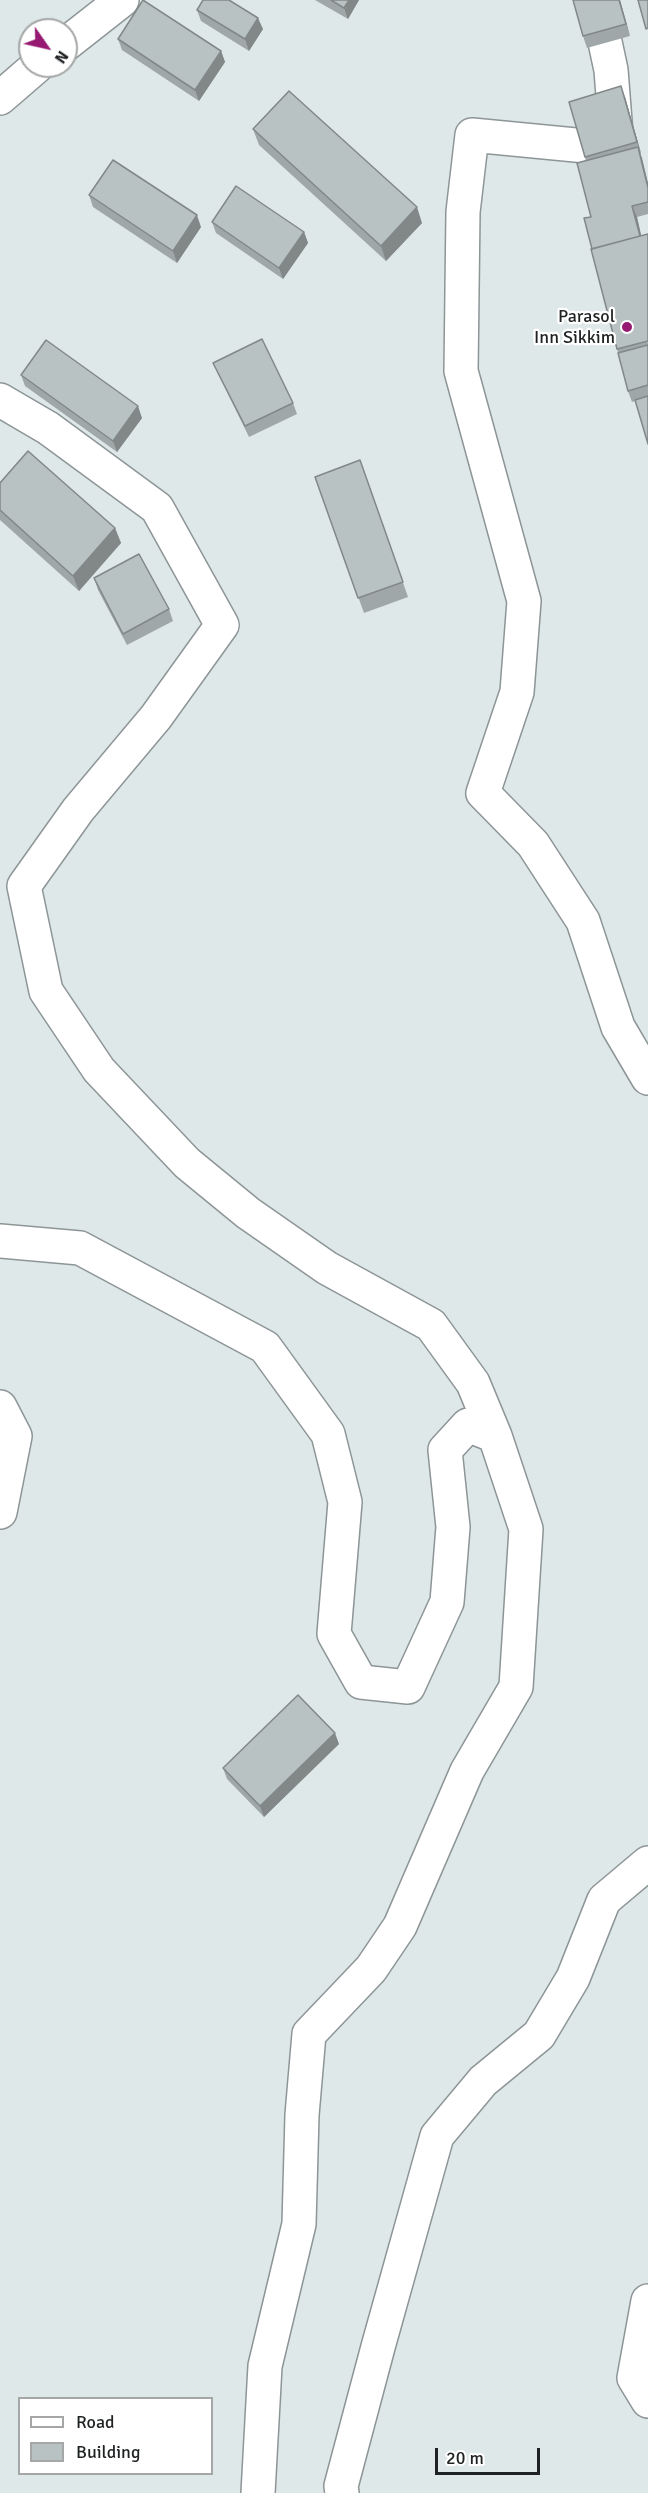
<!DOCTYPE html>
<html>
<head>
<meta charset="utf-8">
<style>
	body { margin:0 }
	#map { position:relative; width:648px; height:2493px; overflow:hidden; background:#dfe8e9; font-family:Signika,sans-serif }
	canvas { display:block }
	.legend { position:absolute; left:18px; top:2397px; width:195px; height:78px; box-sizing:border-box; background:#fff; border:2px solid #a5a7a7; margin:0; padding:8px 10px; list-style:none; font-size:18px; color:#1f2223 }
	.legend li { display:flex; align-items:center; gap:12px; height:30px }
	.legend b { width:30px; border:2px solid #a5a7a7 }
	.north { position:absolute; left:18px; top:18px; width:60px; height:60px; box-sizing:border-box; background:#fff; border:2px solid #a5a7a7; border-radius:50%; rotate:124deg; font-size:16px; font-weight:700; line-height:24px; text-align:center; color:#1f2223 }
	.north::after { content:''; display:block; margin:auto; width:21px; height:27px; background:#971a72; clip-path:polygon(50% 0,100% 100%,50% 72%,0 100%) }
	.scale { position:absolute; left:435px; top:2448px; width:105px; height:27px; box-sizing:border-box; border:3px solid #1f2223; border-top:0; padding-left:8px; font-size:18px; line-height:21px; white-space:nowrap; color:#1f2223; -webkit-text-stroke:4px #fff; paint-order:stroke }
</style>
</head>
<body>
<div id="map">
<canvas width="648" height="2493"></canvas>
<ul class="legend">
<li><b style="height:8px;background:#fff"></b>Road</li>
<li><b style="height:16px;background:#b9c2c3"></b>Building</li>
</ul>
<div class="north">N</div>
<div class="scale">20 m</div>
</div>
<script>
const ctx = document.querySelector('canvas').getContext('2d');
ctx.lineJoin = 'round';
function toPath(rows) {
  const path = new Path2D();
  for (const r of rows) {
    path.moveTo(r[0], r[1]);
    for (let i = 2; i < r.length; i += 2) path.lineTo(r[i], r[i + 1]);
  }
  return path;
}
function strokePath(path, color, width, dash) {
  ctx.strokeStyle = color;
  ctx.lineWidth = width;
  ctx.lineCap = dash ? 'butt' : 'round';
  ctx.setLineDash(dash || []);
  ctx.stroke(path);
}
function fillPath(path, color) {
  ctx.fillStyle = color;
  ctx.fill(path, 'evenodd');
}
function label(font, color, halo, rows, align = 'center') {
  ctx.font = font + ' Signika,sans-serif';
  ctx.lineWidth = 4.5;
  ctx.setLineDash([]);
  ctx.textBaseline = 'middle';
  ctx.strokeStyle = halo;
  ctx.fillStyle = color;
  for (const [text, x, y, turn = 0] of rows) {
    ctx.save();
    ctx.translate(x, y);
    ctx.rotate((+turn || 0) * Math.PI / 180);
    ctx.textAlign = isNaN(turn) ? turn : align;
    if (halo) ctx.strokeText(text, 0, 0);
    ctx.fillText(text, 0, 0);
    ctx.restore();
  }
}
const street = toPath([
	[66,44,122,0],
	[0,98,37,66],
	[617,149,472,135,463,212,461,371,524,601,517,692,483,793,533,844,583,921,618,1027,648,1078],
	[0,400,48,428,157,508,222,625,156,717,78,810,24,886,46,991,99,1070,187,1163,248,1213,327,1268,431,1325,473,1383,495,1436],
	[0,1241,80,1248,265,1347,328,1434,345,1502,334,1634,361,1682,408,1687,447,1602,453,1527,445,1450,468,1425,495,1436,526,1529,516,1687,467,1771,400,1926,371,1969,309,2034,302,2115,299,2224,265,2366,258,2493],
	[0,1407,15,1436,0,1512],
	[342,2493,341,2486,378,2347,437,2136,483,2081,539,2035,573,1978,604,1900,648,1863]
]);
const primary = toPath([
	[596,0,611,70,616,134],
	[648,2301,634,2378,648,2401]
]);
strokePath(street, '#8d9596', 36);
strokePath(primary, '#8d9596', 36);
strokePath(street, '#fff', 33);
strokePath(primary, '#fff', 33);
fillPath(toPath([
	[315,0,359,0,348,19],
	[620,0,630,36,587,48,583,36],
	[197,10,263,29,249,51,201,21],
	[118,39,221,51,225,62,199,101,122,50],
	[625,97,641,153,640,154,648,183,648,214,637,217,641,236,648,234,648,444,635,401,632,402,628,391,591,249,591,217,586,161,569,102],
	[253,129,422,223,386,261,259,145],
	[89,195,201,227,177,263,93,207],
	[212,222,304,232,308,243,283,279,216,233],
	[213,363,293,403,297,414,249,437,218,374],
	[21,375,142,418,117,452,25,386],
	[360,460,408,597,364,613,315,477],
	[0,483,115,528,121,543,79,591,0,520],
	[94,578,169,609,173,621,127,645,98,590],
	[339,1744,264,1817,227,1779,223,1768]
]), '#9fa7a8');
fillPath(toPath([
	[349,0,359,0,348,19,344,8],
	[619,0,620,0,630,36,626,24],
	[258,18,263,29,249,51,245,39],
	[221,51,225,62,199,101,195,90],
	[621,86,625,97,641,153,637,142],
	[638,147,642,158,648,183,648,188],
	[632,206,637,217,645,252,641,240],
	[417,207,422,223,386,261,381,246],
	[197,215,201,227,177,263,173,251],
	[304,232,308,243,283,279,279,268],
	[138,406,142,418,117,452,113,441],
	[115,528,121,543,79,591,73,576],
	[335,1733,339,1744,264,1817,260,1806]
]), '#828888');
const building = toPath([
	[143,0,221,51,195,90,118,39,143,0],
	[203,0,229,0,258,18,245,39,197,10,203,0],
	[331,0,349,0,344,8,331,0],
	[573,0,619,0,626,24,583,36,573,0],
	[638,0,648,0,648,28,646,29,638,0],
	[621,86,637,142,585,157,569,102,621,86],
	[289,91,417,207,381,246,253,129,289,91],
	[638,147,648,188,648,202,632,206,640,236,592,249,584,218,591,217,577,163,638,147],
	[113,160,197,215,173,251,89,195,113,160],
	[236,186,304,232,279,268,212,222,236,186],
	[648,234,648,341,617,349,591,249,648,234],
	[262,339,293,403,245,426,213,363,262,339],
	[46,340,138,406,113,441,21,375,46,340],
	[648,345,648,385,628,391,618,353,648,345],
	[648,396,648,444,635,400,648,396],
	[28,451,115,528,73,576,0,510,0,483,28,451],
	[360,460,403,582,358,598,315,477,360,460],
	[139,554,169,609,123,634,94,578,139,554],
	[298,1695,335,1733,260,1806,223,1768,298,1695]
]);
fillPath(building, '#b9c2c3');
strokePath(building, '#828888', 1.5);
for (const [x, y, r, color] of [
	[627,327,6,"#971a72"]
]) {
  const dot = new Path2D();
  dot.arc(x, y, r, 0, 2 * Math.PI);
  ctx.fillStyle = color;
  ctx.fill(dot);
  strokePath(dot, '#fff', 2);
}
label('18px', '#1f2223', '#fff', [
	["Parasol",615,317],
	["Inn Sikkim",615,338]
], 'right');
</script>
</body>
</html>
